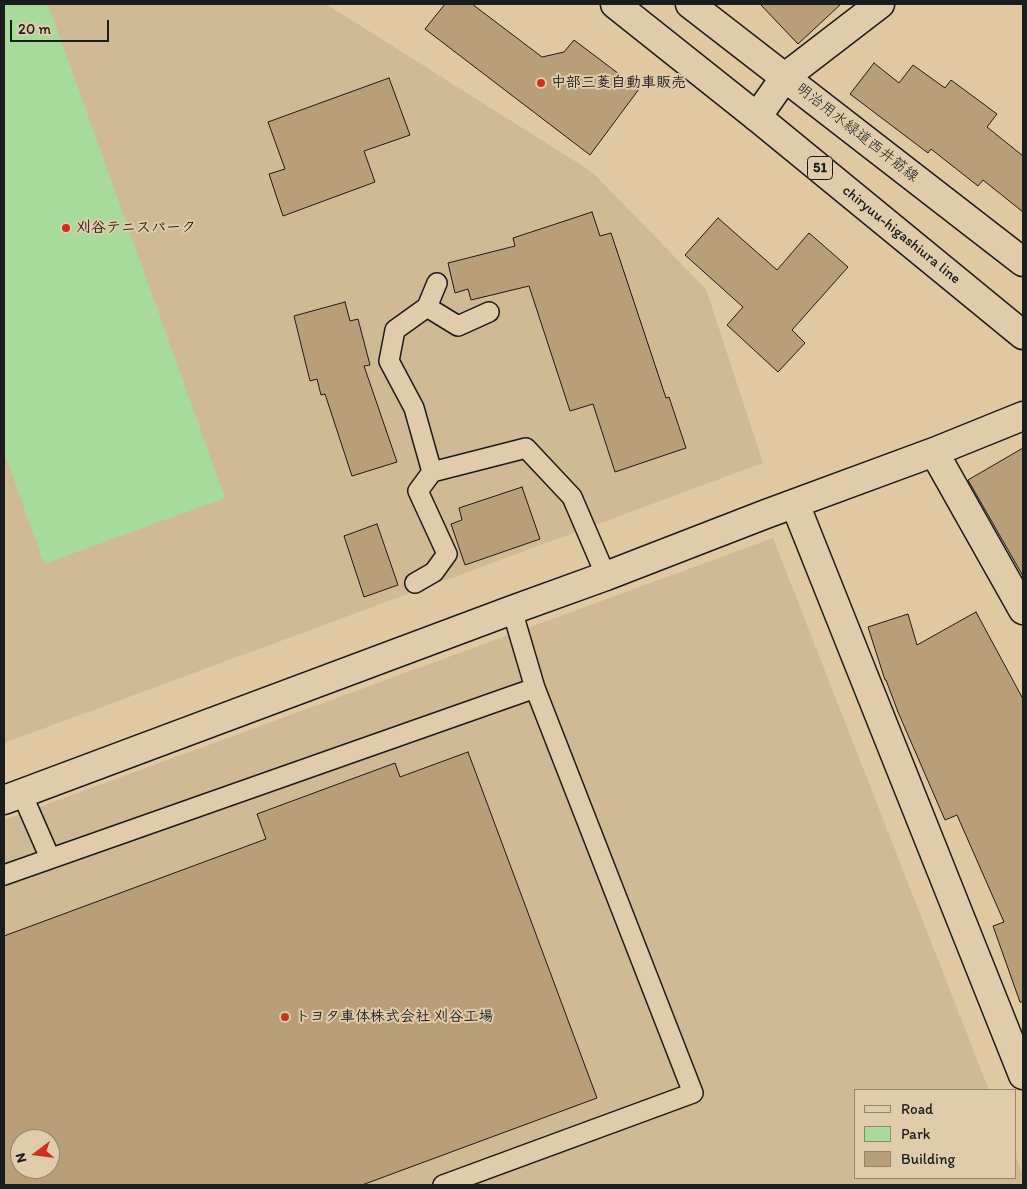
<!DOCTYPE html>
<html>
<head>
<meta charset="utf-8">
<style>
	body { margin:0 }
	#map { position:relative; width:1027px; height:1189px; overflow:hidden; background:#e0c8a3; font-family:Itim,sans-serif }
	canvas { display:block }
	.frame { position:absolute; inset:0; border:5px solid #1c1c1c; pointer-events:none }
	.legend { position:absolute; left:854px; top:1089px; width:162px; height:90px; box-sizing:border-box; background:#e0ccaa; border:1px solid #928671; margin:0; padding:6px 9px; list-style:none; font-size:15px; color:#1c1c1c }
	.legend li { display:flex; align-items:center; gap:10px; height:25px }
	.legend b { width:25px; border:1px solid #928671 }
	.north { position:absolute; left:10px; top:1129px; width:50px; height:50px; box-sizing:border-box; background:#e0ccaa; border:1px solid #928671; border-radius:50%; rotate:255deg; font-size:14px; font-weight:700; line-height:20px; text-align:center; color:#1c1c1c }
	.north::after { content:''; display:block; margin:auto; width:18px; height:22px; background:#c8321e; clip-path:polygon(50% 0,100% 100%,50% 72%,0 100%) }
	.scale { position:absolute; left:10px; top:20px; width:99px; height:22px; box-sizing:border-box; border:2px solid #1c1c1c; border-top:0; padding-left:6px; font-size:15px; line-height:18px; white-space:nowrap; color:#1c1c1c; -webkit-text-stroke:4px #e0ccaa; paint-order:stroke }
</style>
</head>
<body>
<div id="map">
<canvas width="1027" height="1189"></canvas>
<div class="frame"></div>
<ul class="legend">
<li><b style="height:6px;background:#e0ccaa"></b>Road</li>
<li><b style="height:14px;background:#a8da9b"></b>Park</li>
<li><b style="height:14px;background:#b89f7a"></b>Building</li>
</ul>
<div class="north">N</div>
<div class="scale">20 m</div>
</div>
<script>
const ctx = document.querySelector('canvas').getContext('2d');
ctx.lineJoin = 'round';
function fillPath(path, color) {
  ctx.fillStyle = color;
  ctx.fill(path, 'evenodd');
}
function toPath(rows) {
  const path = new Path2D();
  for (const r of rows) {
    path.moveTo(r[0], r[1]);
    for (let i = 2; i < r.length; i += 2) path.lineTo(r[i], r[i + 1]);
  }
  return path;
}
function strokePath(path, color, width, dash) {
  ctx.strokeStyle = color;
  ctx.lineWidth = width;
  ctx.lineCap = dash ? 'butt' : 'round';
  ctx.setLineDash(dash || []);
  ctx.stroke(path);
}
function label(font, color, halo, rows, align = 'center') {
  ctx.font = font + ' Itim,"Klee One",sans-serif';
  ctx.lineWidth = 4;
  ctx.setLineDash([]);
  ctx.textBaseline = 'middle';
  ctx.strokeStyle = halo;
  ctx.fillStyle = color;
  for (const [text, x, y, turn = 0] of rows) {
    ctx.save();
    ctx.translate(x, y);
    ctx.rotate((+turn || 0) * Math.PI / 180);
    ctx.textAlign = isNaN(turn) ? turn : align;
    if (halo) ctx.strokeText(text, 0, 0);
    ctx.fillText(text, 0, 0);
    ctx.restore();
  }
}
fillPath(toPath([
	[4,4,326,4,592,172,706,289,763,463,4,743],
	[773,538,989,1090,856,1090,856,1178,1016,1178,1016,1157,1023,1176,1023,1185,4,1185,4,820],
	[20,1139,50,1139,50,1169,20,1169]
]), '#d0b995');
fillPath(toPath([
	[4,4,48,4,225,498,44,564,4,452]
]), '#a8da9b');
const building = toPath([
	[445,4,472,4,542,57,564,52,574,40,639,89,590,155,425,29,445,4],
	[760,4,841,4,798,44,760,4],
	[874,63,899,83,913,65,945,88,951,80,997,114,987,127,1023,156,1023,212,983,180,978,186,931,149,928,153,850,94,874,63],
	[389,78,410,135,364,151,375,182,283,216,269,174,285,169,268,122,389,78],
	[592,212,600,236,611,233,666,398,669,397,686,448,615,472,593,404,570,411,529,286,471,300,468,289,455,293,448,263,515,246,513,238,592,212],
	[718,218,777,270,809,233,848,267,792,330,805,343,778,372,727,325,743,307,685,255,718,218],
	[345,302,350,321,358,319,370,365,364,366,397,462,352,476,325,394,321,395,317,379,310,381,294,316,345,302],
	[1023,448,1023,576,968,480,1023,448],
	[522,487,540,539,465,565,451,524,462,520,459,508,522,487],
	[377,524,398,585,364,597,344,536,377,524],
	[976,612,1023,699,1023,1002,1020,1002,993,926,1004,922,957,815,945,820,898,712,886,680,885,680,868,627,908,614,917,645,976,612],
	[468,752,597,1098,362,1185,4,1185,4,936,266,839,257,814,395,763,400,777,468,752],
	[20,1139,50,1139,50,1169,20,1169,20,1139]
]);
fillPath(building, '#b89f7a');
strokePath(building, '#1c1c1c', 1);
const service = toPath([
	[427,307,437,283],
	[489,312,458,326,427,307,395,330,389,361,414,408,432,472,526,448,572,497,606,576],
	[415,583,434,572,447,554,418,491,432,472],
	[22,794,50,858],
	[4,875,535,688],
	[443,1185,693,1093,535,688,512,610]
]);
const pedestrian = toPath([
	[690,4,1023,262]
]);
const minor = toPath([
	[757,117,785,77,880,4],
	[934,452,1023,610],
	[795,504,1023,1075],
	[4,800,512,610,606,576,766,514,934,452,1023,416]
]);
const primary = toPath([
	[615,4,757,117,1023,335]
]);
strokePath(service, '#1c1c1c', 22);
strokePath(pedestrian, '#1c1c1c', 31);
strokePath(minor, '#1c1c1c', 31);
strokePath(primary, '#1c1c1c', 31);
strokePath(service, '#e0ccaa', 19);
strokePath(pedestrian, '#e0ccaa', 28);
strokePath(minor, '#e0ccaa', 28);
strokePath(primary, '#e0ccaa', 28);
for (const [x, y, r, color] of [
	[541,83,5,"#c8321e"],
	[66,228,5,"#c8321e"],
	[285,1017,5,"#c8321e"]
]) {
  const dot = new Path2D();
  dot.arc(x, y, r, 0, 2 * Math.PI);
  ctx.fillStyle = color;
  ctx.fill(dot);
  strokePath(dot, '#e0ccaa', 2);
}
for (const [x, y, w] of [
	[820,168,25]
]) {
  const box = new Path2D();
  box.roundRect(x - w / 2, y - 11.5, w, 23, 4);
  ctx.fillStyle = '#e0ccaa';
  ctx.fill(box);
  strokePath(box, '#1c1c1c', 1);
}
label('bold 14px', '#1c1c1c', null, [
	["51",820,168]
]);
label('bold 15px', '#1c1c1c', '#e0ccaa', [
	["中部三菱自動車販売",551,83],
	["刈谷テニスパーク",76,228],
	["トヨタ車体株式会社 刈谷工場",295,1017]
], 'left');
label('15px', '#1c1c1c', '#e0ccaa', [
	["明治用水緑道西井筋線",857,133,38],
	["chiryuu-higashiura line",901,235,39]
]);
</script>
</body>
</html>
